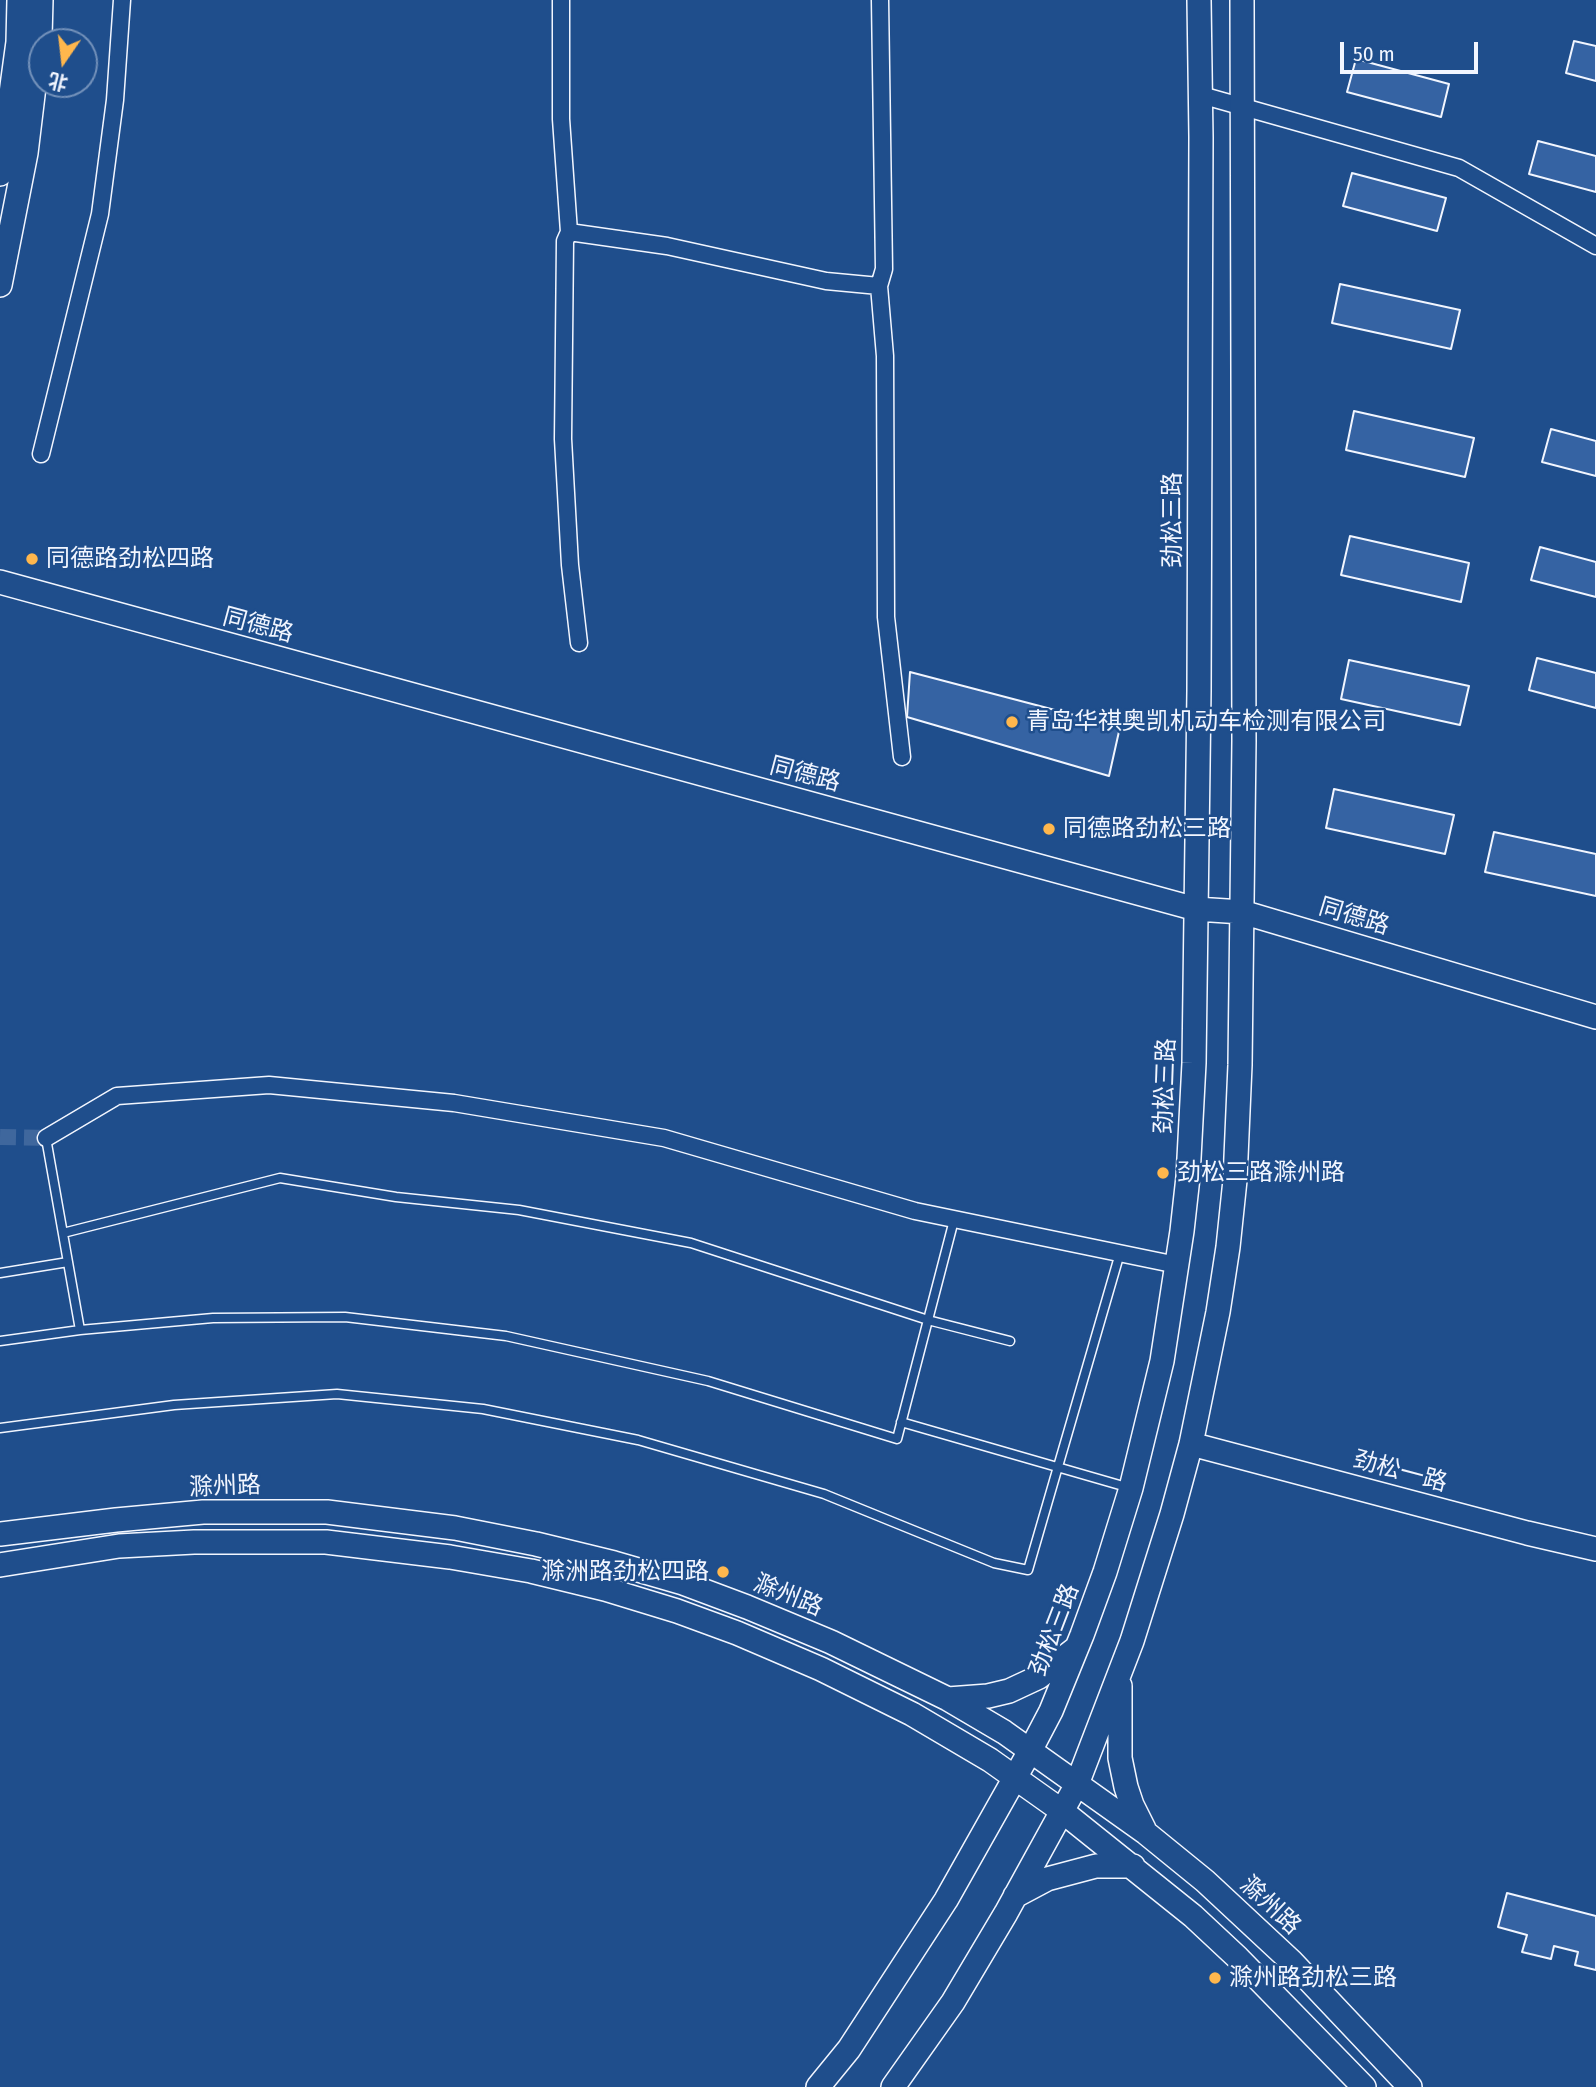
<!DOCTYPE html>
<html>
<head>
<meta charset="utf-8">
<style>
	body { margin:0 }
	#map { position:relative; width:1596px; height:2087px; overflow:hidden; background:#1f4e8c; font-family:"Fira Sans Condensed","Noto Sans SC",sans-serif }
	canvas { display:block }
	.north { position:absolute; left:28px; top:28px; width:70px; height:70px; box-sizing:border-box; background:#1f4e8c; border:2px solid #7391ba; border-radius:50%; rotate:194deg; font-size:19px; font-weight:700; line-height:28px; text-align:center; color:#f2f6ff }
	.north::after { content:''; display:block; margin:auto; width:24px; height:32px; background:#ffb74d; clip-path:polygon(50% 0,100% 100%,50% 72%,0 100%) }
	.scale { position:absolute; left:1340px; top:42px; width:138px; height:32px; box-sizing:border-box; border:4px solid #f2f6ff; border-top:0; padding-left:9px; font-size:21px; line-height:24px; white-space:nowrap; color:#f2f6ff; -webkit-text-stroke:5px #1f4e8c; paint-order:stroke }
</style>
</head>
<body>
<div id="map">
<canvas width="1596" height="2087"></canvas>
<div class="north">北</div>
<div class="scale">50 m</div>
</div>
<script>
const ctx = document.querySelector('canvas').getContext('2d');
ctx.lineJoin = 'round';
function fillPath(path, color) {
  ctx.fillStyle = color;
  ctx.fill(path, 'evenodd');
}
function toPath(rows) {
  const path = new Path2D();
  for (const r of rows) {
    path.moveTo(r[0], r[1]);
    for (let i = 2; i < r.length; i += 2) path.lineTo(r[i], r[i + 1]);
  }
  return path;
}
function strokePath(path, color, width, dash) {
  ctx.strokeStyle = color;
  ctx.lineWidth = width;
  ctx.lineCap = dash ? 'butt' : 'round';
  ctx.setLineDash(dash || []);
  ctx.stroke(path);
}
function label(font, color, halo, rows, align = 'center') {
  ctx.font = font + ' "Fira Sans Condensed","Noto Sans SC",sans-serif';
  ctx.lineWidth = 5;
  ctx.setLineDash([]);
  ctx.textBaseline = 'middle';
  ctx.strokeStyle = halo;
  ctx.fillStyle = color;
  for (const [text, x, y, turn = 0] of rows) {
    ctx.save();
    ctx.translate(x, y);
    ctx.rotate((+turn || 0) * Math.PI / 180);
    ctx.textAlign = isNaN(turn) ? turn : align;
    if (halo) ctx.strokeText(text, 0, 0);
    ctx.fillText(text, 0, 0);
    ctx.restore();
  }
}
const building = toPath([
	[1574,41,1596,46,1596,81,1566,73,1574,41],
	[1356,59,1449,84,1441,117,1347,92,1356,59],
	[1538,141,1596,156,1596,192,1529,174,1538,141],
	[1352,173,1446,198,1437,231,1343,206,1352,173],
	[1340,284,1460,310,1451,349,1332,323,1340,284],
	[1354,411,1474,438,1465,477,1346,450,1354,411],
	[1551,429,1596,441,1596,476,1542,462,1551,429],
	[1350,536,1469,563,1461,602,1341,575,1350,536],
	[1540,547,1596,562,1596,597,1531,580,1540,547],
	[1537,658,1596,673,1596,708,1529,690,1537,658],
	[1349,660,1469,686,1460,725,1341,699,1349,660],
	[910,672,1120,727,1109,776,907,717,910,672],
	[1334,789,1454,815,1445,854,1326,828,1334,789],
	[1494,832,1596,854,1596,896,1485,872,1494,832],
	[1507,1893,1596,1916,1596,1970,1575,1965,1578,1952,1554,1946,1551,1959,1522,1952,1527,1935,1498,1927,1507,1893]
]);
fillPath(building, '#3563a3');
strokePath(building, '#f2f6ff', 2);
strokePath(toPath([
	[0,1137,46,1138]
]), '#3f679d', 16, [16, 8]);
const lane = toPath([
	[46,1138,80,1330],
	[63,1233,280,1178,396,1197,519,1210,691,1243,928,1320,1010,1341],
	[0,1273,68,1262],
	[0,1341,80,1330,213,1318,345,1317,506,1336,708,1381,897,1439,954,1220],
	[901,1422,1130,1488],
	[0,1428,174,1405,337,1394,483,1409,638,1440,824,1494,994,1563,1028,1570,1120,1253]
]);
const street = toPath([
	[561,0,561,119,569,232,565,241,563,439,570,565,579,643],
	[880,0,884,269,879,286,885,356,886,617,902,757],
	[1201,95,1459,168,1596,246],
	[569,232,667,246,826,281,879,286],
	[41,454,100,214,115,100,122,0],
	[46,1138,117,1096,269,1085,454,1103,664,1138,915,1211,1177,1265]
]);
const secondary = toPath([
	[0,174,18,42,19,0],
	[0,285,26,153,40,37,41,0],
	[0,582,1196,909,1242,912,1596,1017],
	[1191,1444,1527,1533,1596,1549],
	[0,1534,116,1520,203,1512,327,1512,455,1528,536,1544,614,1563,683,1583,747,1607,831,1642,948,1699,1004,1732,1146,1833,1205,1881,1291,1961,1410,2087],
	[0,1565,119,1546,194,1542,326,1542,450,1557,531,1571,605,1589,677,1611,737,1633,821,1669,912,1714,990,1760,1062,1811,1193,1916,1238,1958,1364,2087],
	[1120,1686,1120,1758,1126,1787,1132,1805,1144,1829],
	[948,1699,988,1696,1009,1691,1039,1677,1075,1649],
	[1015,1896,1047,1879,1096,1866,1133,1866],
	[818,2087,849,2049,946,1900,1030,1751,1051,1711,1082,1635,1105,1572,1131,1488,1162,1361,1182,1231,1188,1177,1194,1063,1199,691,1201,137,1199,0],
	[893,2087,953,2002,1006,1913,1077,1784,1132,1641,1172,1514,1191,1444,1218,1312,1228,1247,1235,1180,1240,1065,1244,741,1242,0]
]);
strokePath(lane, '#f2f6ff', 11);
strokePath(street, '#f2f6ff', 19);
strokePath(secondary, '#f2f6ff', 26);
strokePath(lane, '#1f4e8c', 8);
strokePath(street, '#1f4e8c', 16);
strokePath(secondary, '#1f4e8c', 23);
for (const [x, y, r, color] of [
	[32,559,7,"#ffb74d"],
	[1012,722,7,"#ffb74d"],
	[1049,829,7,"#ffb74d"],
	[1163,1173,7,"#ffb74d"],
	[723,1572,7,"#ffb74d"],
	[1215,1978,7,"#ffb74d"]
]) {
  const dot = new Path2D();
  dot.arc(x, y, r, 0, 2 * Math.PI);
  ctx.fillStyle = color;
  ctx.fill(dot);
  strokePath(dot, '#1f4e8c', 2.5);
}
label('24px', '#f2f6ff', '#1f4e8c', [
	["劲松三路",1173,520,-90],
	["同德路",258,626,15],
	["同德路",805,775,15],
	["同德路",1354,917,17],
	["劲松三路",1166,1086,-88],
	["劲松一路",1400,1472,15],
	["滁州路",225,1487,-2],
	["滁州路",788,1596,22],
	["劲松三路",1055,1630,-69],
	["滁州路",1270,1906,43]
]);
label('24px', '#f2f6ff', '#1f4e8c', [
	["同德路劲松四路",46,559],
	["青岛华祺奥凯机动车检测有限公司",1026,722],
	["同德路劲松三路",1063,829],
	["劲松三路滁州路",1177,1173],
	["滁洲路劲松四路",709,1572,"right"],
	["滁州路劲松三路",1229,1978]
], 'left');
</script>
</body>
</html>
